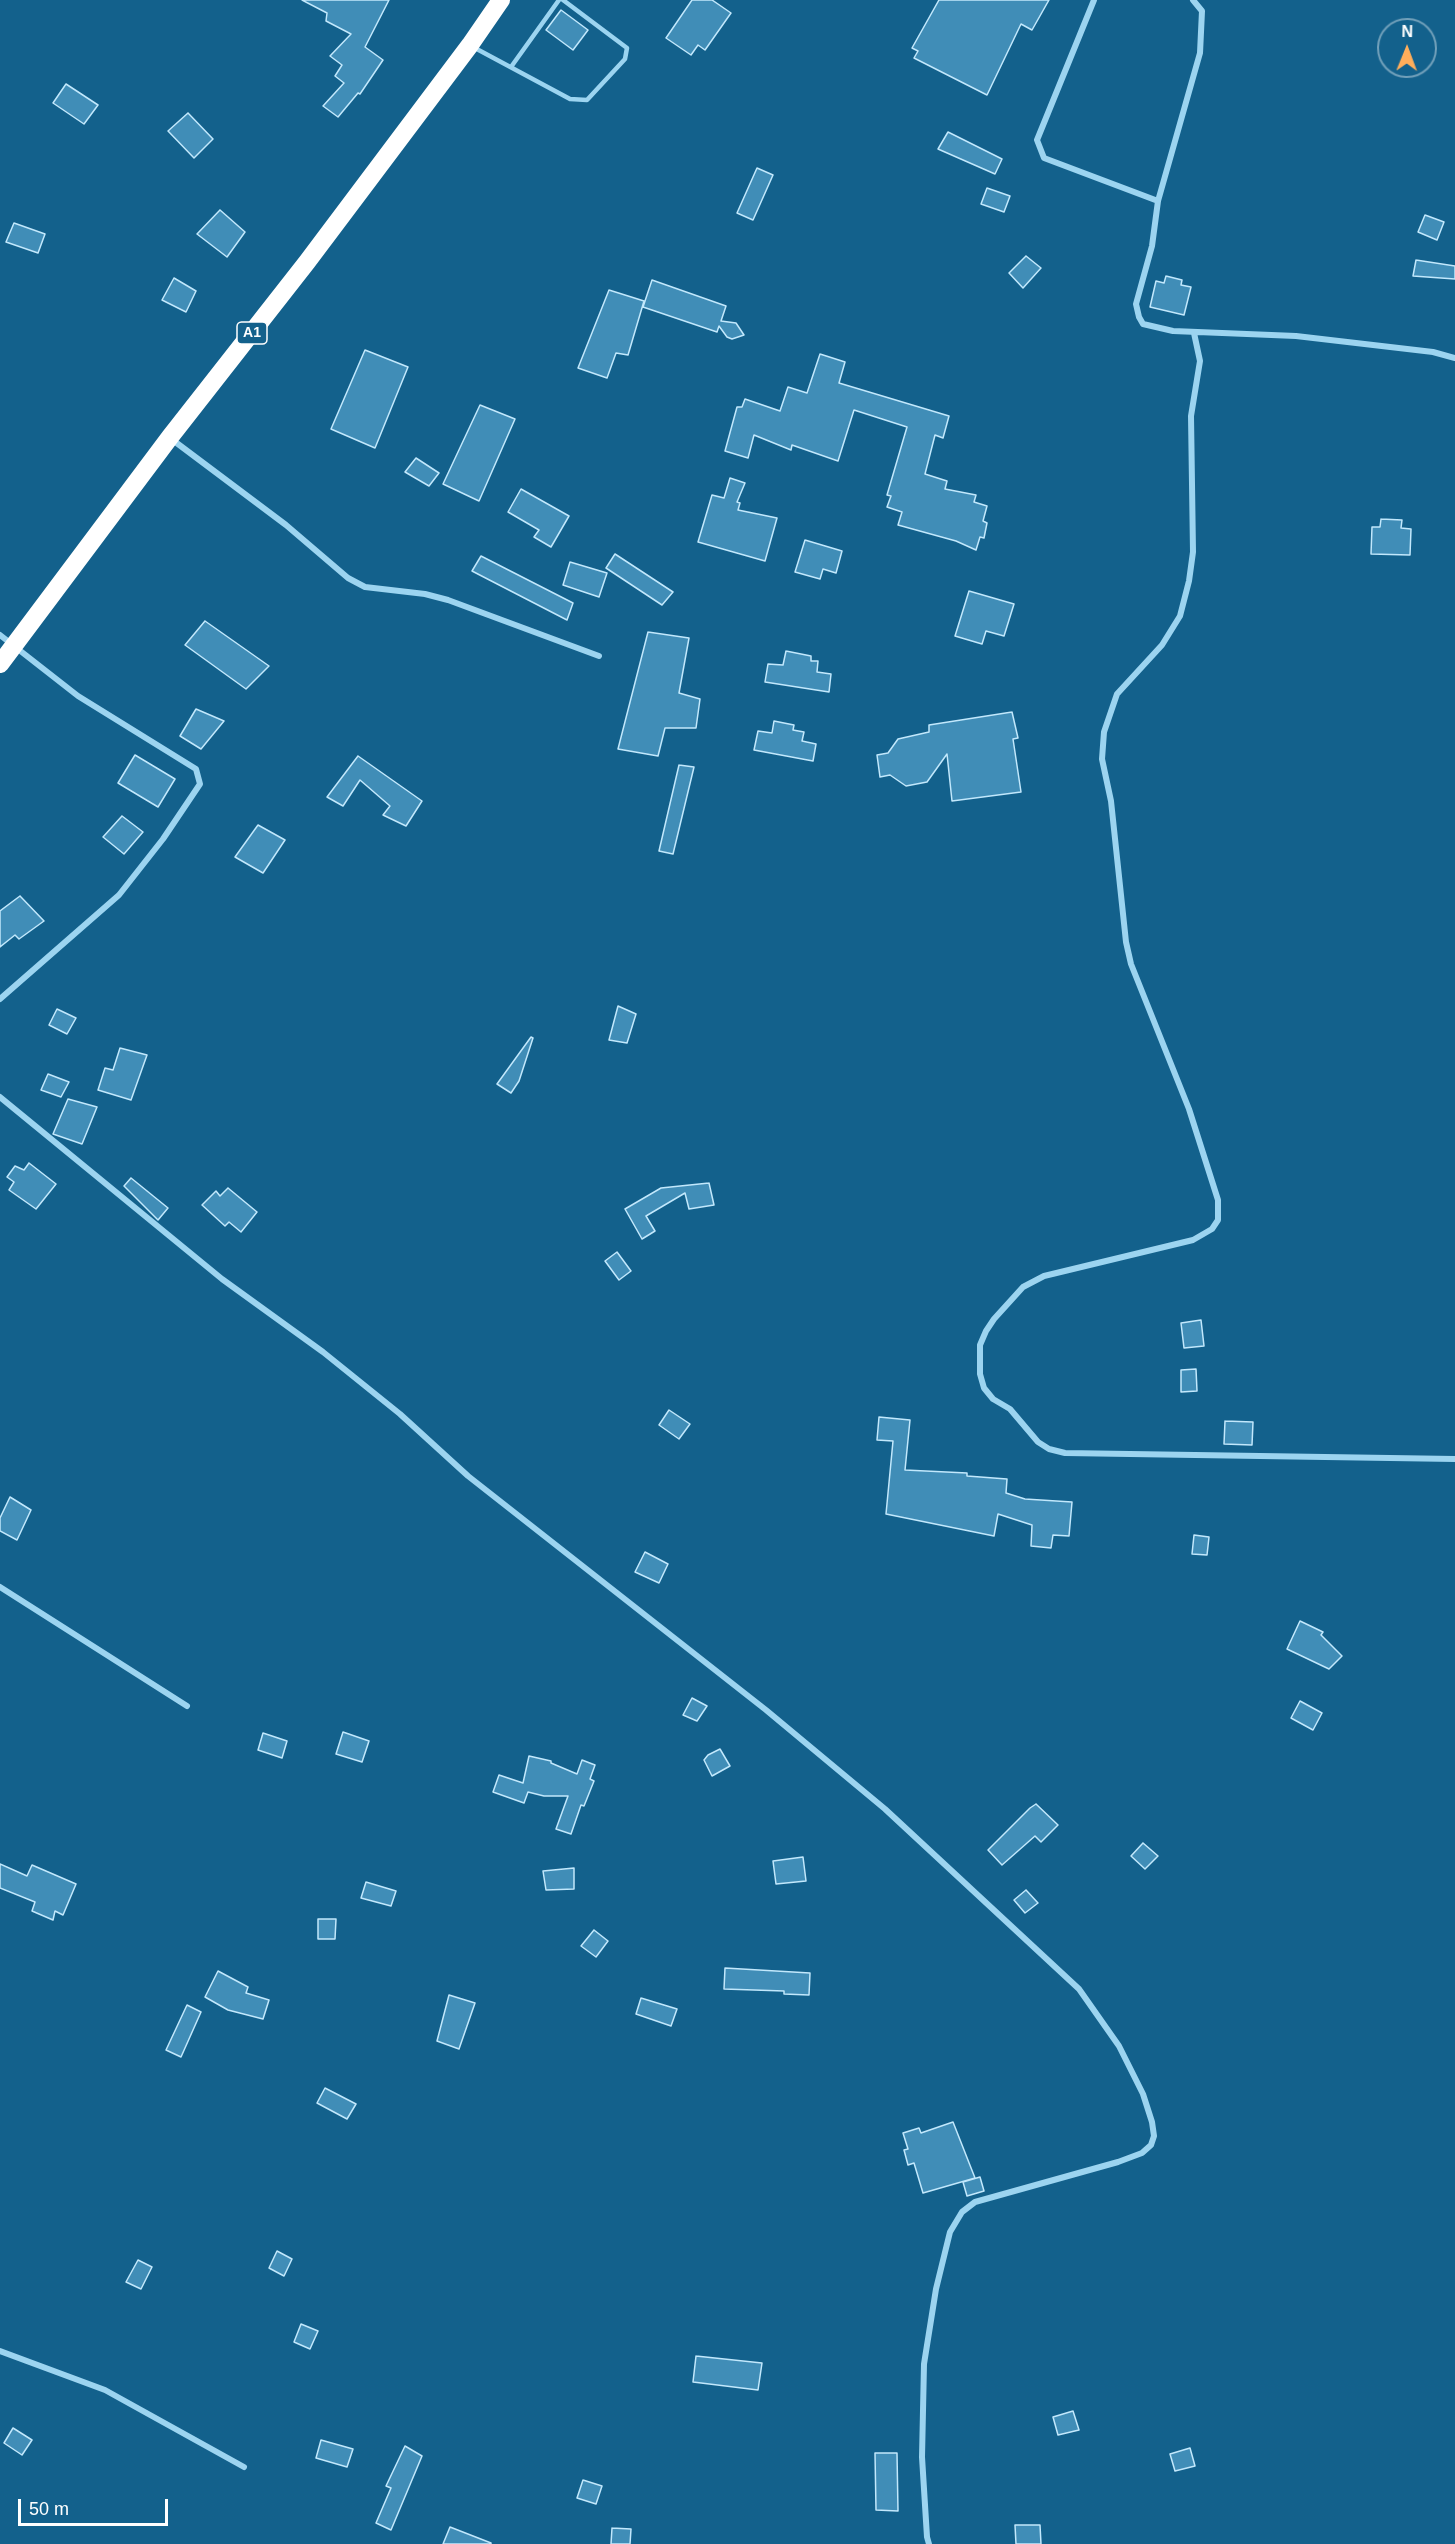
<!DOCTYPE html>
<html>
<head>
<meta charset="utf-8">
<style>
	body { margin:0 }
	#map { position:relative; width:1455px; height:2544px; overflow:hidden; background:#13618c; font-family:Arial,sans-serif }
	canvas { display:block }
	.north { position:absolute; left:1377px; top:18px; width:60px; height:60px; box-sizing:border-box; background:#13618c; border:2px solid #71a0ba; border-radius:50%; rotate:1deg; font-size:16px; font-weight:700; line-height:24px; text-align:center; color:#fff }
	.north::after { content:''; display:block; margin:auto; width:21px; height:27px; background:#ffae5b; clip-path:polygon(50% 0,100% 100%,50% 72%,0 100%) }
	.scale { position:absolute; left:18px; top:2499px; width:150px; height:27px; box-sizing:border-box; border:3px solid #fff; border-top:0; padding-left:8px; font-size:18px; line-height:21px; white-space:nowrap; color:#fff; -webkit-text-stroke:4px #13618c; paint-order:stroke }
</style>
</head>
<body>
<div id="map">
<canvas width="1455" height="2544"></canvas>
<div class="north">N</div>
<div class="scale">50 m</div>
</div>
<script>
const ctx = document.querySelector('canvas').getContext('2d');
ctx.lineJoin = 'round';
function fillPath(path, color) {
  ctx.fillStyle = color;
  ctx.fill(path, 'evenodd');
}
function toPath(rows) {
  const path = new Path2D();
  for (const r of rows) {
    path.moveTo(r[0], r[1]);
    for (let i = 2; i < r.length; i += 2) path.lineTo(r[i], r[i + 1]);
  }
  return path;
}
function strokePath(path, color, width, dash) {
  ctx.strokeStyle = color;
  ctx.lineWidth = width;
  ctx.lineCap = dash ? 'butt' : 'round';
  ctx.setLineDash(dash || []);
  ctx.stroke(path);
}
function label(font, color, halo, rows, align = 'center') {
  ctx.font = font + ' Arial,sans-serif';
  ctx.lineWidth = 4.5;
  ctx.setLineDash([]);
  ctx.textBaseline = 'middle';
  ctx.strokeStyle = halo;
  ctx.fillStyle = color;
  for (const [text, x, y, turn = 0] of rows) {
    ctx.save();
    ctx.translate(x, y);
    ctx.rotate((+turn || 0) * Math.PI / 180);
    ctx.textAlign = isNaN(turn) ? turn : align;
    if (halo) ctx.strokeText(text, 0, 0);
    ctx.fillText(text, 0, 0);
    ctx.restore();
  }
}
const building = toPath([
	[302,0,389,0,365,47,383,60,360,94,358,93,338,117,323,106,344,83,335,76,342,65,330,56,351,34,326,21,327,13,302,0],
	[692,0,712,0,731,13,705,50,698,45,691,55,666,38,692,0],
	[939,0,1049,0,1032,30,1021,24,987,95,914,58,918,51,912,48,939,0],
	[561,10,588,30,573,50,546,30,561,10],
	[66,84,98,105,84,124,53,103,66,84],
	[188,113,213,139,194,158,168,131,188,113],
	[948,132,1002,159,995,174,938,149,948,132],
	[757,168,773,175,753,220,737,213,757,168],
	[987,188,1010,196,1004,212,981,204,987,188],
	[220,210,245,232,227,257,197,234,220,210],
	[1425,215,1444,222,1437,240,1418,232,1425,215],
	[14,223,45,234,38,253,6,242,14,223],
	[1026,256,1041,268,1023,288,1009,273,1026,256],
	[1416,260,1455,266,1455,279,1413,276,1416,260],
	[1166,276,1182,280,1181,285,1191,287,1184,315,1150,307,1156,281,1164,283,1166,276],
	[174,278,196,291,186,312,162,300,174,278],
	[652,280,726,306,721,321,736,323,744,335,732,339,727,337,719,326,717,332,643,307,652,280],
	[609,290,644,301,628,355,616,353,607,378,578,368,609,290],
	[365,350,408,367,375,448,331,429,365,350],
	[820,354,845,362,839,383,949,416,943,438,935,435,925,474,947,481,945,489,976,495,974,502,987,506,983,521,987,523,984,538,980,537,976,550,956,541,898,525,902,512,887,507,891,496,887,495,907,427,854,410,838,461,792,445,791,450,754,435,748,458,725,451,737,407,742,407,745,399,780,411,788,387,807,393,820,354],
	[480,405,515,419,479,501,443,484,480,405],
	[416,458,439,473,429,486,405,472,416,458],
	[730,478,745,483,737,502,740,503,738,510,777,518,765,561,698,542,712,495,724,498,730,478],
	[521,489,569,516,551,547,534,537,539,530,508,512,521,489],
	[1381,519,1402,520,1401,528,1411,529,1410,555,1371,554,1372,527,1380,527,1381,519],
	[805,540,842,551,836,573,823,569,820,579,795,572,805,540],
	[615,554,673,592,662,605,606,568,615,554],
	[481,556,573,603,567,620,472,571,481,556],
	[570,562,607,573,599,597,563,585,570,562],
	[969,591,1014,604,1004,636,986,631,982,644,955,636,969,591],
	[205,621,269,666,246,689,185,645,205,621],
	[648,632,689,638,679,693,700,699,696,728,665,728,658,756,618,749,648,632],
	[786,651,811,656,811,661,818,661,817,672,831,674,829,692,765,682,768,664,783,665,786,651],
	[196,709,224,721,201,749,180,736,196,709],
	[1012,712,1018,738,1013,739,1021,792,952,801,947,754,927,782,906,786,890,775,880,777,877,755,888,753,898,739,929,732,929,725,1012,712],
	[774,721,794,725,793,730,804,732,802,741,816,744,813,761,754,750,758,731,772,733,774,721],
	[135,755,175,779,158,807,118,783,135,755],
	[358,756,422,801,406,826,383,815,390,806,360,780,343,806,327,797,358,756],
	[679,765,694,767,673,854,659,851,679,765],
	[122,816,143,832,124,854,103,837,122,816],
	[258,825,285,840,263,873,235,857,258,825],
	[20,896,44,921,19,939,15,935,0,947,0,911,20,896],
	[618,1006,636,1014,627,1043,609,1040,618,1006],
	[57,1009,76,1018,67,1034,49,1025,57,1009],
	[531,1037,533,1038,519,1081,511,1093,497,1084,531,1037],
	[120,1048,147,1055,131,1100,98,1090,105,1068,113,1070,120,1048],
	[48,1074,69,1082,61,1097,41,1090,48,1074],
	[68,1099,97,1107,82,1144,53,1134,68,1099],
	[29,1163,56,1184,36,1209,9,1190,14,1182,7,1177,15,1166,24,1170,29,1163],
	[131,1178,168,1208,158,1220,124,1186,131,1178],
	[709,1183,714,1205,689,1209,685,1193,646,1216,655,1231,642,1239,625,1209,661,1188,709,1183],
	[228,1188,257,1212,241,1232,229,1222,225,1226,202,1205,216,1191,220,1196,228,1188],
	[617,1252,631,1271,619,1280,605,1261,617,1252],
	[1201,1320,1204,1346,1184,1348,1181,1323,1201,1320],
	[1196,1369,1197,1391,1181,1392,1181,1370,1196,1369],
	[669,1410,690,1424,679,1439,659,1425,669,1410],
	[879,1417,910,1420,905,1470,967,1473,967,1476,1007,1479,1006,1493,1025,1499,1072,1502,1069,1536,1053,1535,1051,1548,1031,1546,1032,1525,998,1514,994,1536,886,1514,893,1441,877,1440,879,1417],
	[1225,1421,1253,1422,1252,1445,1224,1444,1225,1421],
	[10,1497,31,1510,17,1540,0,1531,0,1518,10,1497],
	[1194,1535,1209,1537,1207,1555,1192,1554,1194,1535],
	[645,1552,668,1564,659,1583,635,1572,645,1552],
	[1300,1621,1323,1632,1321,1635,1342,1656,1329,1669,1287,1649,1300,1621],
	[692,1698,707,1706,697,1721,683,1715,692,1698],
	[1300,1701,1322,1713,1313,1730,1291,1718,1300,1701],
	[343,1732,369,1741,362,1762,336,1754,343,1732],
	[263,1733,287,1741,282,1758,258,1750,263,1733],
	[720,1749,730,1766,712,1776,704,1760,708,1755,720,1749],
	[529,1756,551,1761,551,1763,577,1774,582,1760,595,1765,590,1779,594,1781,584,1806,581,1805,571,1834,556,1829,568,1796,544,1796,528,1792,524,1803,493,1792,499,1775,523,1783,529,1756],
	[1036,1804,1058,1825,1041,1842,1035,1836,1002,1865,988,1850,1030,1808,1036,1804],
	[1143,1843,1158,1856,1145,1869,1131,1856,1143,1843],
	[803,1857,806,1881,776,1884,773,1861,803,1857],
	[0,1864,27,1876,32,1865,76,1884,63,1915,55,1911,53,1920,32,1911,35,1902,0,1888,0,1864],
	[574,1868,574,1889,546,1890,543,1871,574,1868],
	[366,1882,396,1891,391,1906,361,1898,366,1882],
	[1026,1890,1038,1903,1025,1913,1014,1900,1026,1890],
	[318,1919,336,1919,335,1939,318,1939,318,1919],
	[594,1930,608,1941,596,1957,581,1946,594,1930],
	[725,1968,810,1973,809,1995,784,1994,784,1991,724,1989,725,1968],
	[218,1971,248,1987,246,1993,269,2000,263,2019,228,2010,205,1997,218,1971],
	[449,1995,475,2003,459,2049,437,2041,449,1995],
	[641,1998,677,2009,671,2026,636,2014,641,1998],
	[187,2005,201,2012,181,2057,166,2050,187,2005],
	[325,2088,356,2104,347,2119,317,2103,325,2088],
	[953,2122,975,2178,923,2193,914,2163,908,2165,904,2150,908,2149,903,2133,919,2128,921,2133,953,2122],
	[980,2177,984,2191,967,2196,963,2182,980,2177],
	[277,2251,292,2259,284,2276,269,2268,277,2251],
	[138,2260,152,2267,141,2289,126,2282,138,2260],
	[301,2324,318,2331,310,2349,294,2342,301,2324],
	[696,2356,762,2363,758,2390,693,2382,696,2356],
	[1073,2411,1079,2430,1058,2435,1053,2417,1073,2411],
	[13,2428,32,2440,22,2455,4,2443,13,2428],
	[321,2440,353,2449,347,2467,316,2458,321,2440],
	[405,2446,422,2456,391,2530,376,2523,391,2488,386,2486,405,2446],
	[1190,2448,1195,2466,1175,2471,1170,2454,1190,2448],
	[875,2453,897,2453,898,2511,876,2510,875,2453],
	[583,2480,602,2486,596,2504,577,2498,583,2480],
	[1015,2525,1040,2525,1041,2544,1016,2544,1015,2525],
	[450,2527,491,2543,491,2544,443,2544,450,2527],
	[612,2528,631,2529,630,2544,611,2544,612,2528]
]);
fillPath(building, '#408db7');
strokePath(building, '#c2e8fc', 1.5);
strokePath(toPath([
	[473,47,570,99,587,100,625,59,627,48,563,0],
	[511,67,559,0]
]), '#9cd4f0', 4.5);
strokePath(toPath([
	[1094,0,1037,140,1044,158,1158,201],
	[1193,0,1202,11,1200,53,1158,201,1152,246,1136,304,1139,317,1143,324,1173,331,1296,336,1433,352,1455,358],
	[1194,333,1200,361,1191,416,1193,552,1189,581,1180,616,1162,645,1117,694,1104,732,1102,759,1111,801,1126,942,1131,964,1189,1109,1218,1200,1218,1220,1212,1229,1193,1240,1044,1276,1023,1287,994,1319,986,1331,980,1345,980,1374,984,1388,993,1399,1010,1409,1038,1442,1049,1449,1065,1453,1455,1459],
	[170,438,286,525,348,578,365,587,425,594,448,600,599,656],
	[0,635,78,696,196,769,200,784,163,839,119,895,0,999],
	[0,1097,222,1279,323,1352,400,1414,468,1476,766,1710,885,1809,1079,1989,1119,2046,1143,2094,1152,2122,1154,2136,1151,2145,1142,2153,1118,2162,975,2202,962,2212,950,2232,936,2289,924,2364,922,2457,927,2537,929,2544],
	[0,1587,187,1706],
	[0,2351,105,2390,244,2467]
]), '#9cd4f0', 6);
strokePath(toPath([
	[0,664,170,437,307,262,470,45,501,0]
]), '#fff', 18);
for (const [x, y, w] of [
	[252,333,30]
]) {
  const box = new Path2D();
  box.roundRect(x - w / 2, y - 11, w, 22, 4.5);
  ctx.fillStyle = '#13618c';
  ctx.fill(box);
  strokePath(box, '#fff', 1.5);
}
label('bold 14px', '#fff', null, [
	["A1",252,333]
]);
</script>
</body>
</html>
